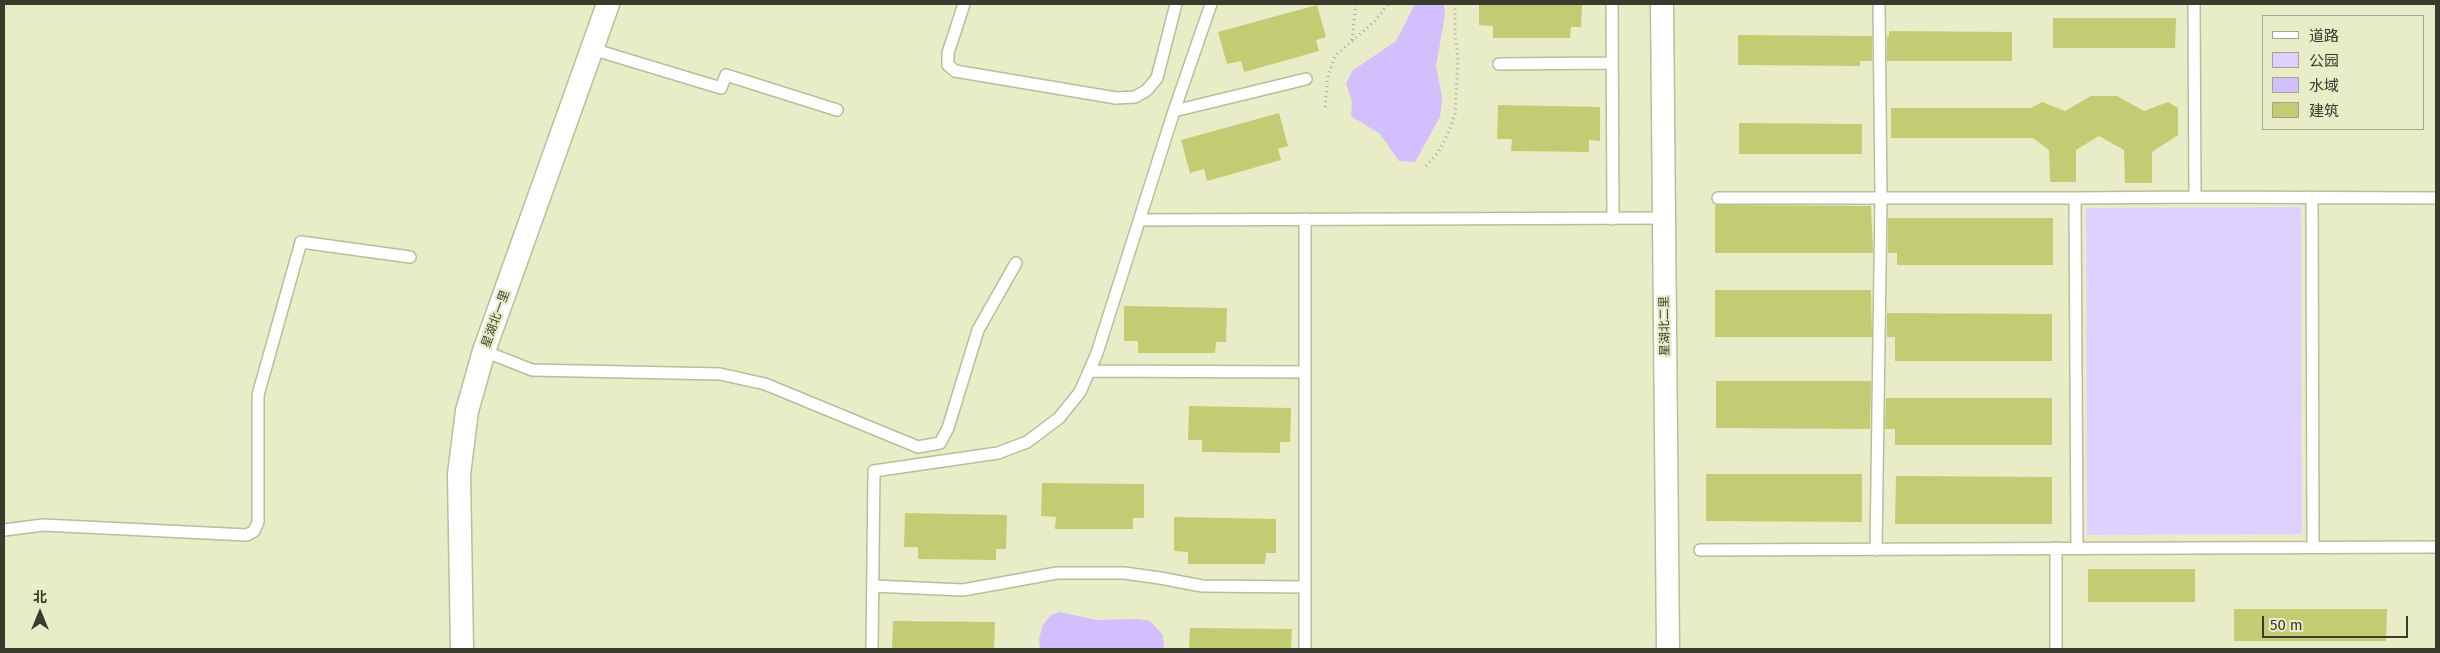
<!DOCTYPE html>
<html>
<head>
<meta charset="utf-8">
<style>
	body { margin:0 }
	#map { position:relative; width:2440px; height:653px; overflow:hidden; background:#e8ecc7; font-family:"Fira Sans","Noto Sans SC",sans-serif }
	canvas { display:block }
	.frame { position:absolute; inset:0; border:5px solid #393b2c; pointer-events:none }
	.legend { position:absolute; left:2262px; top:15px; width:162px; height:115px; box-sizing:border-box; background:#e8ecc7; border:1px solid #a2a589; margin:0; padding:6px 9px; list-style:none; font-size:15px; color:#393b2c }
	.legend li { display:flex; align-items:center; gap:10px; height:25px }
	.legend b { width:25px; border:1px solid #a2a589 }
	.north { position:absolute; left:15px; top:588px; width:50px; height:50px; -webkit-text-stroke:4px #e8ecc7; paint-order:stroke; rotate:0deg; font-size:14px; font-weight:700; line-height:20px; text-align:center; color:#393b2c }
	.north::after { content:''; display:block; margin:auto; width:18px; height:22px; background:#393b2c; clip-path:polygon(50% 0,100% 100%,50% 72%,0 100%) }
	.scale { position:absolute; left:2262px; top:616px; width:146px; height:22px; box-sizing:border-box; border:2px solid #393b2c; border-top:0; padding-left:6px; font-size:15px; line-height:18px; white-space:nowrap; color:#393b2c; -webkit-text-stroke:4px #e8ecc7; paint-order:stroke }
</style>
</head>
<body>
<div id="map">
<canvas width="2440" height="653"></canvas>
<div class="frame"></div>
<ul class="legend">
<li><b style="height:6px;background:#fff"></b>道路</li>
<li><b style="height:14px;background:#dfd1ff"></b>公园</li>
<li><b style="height:14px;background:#d3befe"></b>水域</li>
<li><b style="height:14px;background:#c4cc73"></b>建筑</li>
</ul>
<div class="north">北</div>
<div class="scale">50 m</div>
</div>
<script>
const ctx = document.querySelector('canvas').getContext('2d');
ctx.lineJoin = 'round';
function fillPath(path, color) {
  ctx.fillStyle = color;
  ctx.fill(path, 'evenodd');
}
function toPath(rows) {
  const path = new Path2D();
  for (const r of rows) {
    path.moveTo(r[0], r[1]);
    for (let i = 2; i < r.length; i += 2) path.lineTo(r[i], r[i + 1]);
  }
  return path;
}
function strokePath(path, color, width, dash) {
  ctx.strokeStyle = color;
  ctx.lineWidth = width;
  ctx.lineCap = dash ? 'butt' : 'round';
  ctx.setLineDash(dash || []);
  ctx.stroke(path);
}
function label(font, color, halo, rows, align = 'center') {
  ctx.font = font + ' "Fira Sans","Noto Sans SC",sans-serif';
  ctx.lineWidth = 4.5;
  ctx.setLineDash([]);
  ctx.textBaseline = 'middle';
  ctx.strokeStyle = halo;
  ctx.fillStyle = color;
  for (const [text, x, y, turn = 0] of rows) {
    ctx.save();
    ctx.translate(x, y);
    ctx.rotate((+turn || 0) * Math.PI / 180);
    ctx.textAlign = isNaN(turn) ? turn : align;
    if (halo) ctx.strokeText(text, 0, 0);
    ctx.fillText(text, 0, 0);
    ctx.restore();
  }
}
fillPath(toPath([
	[2301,207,2302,534,2087,535,2086,208]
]), '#dfd1ff');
fillPath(toPath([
	[1415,4,1444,4,1445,15,1436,66,1442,97,1440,117,1415,162,1399,161,1380,134,1351,116,1352,101,1346,84,1352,71,1396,41],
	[1060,612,1096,620,1136,619,1150,621,1163,635,1164,649,1040,649,1039,639,1043,625,1051,615]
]), '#d3befe');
fillPath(toPath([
	[1479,4,1582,4,1581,27,1571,27,1570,38,1493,38,1493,26,1479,25],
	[1317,5,1326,37,1316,40,1319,51,1244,72,1241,61,1227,64,1218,32],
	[2053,18,2176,18,2175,48,2053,48],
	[1889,31,2012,32,2012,61,1887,61,1887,36,1889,36],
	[1738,35,1872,36,1872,61,1860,61,1860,66,1738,65],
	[2091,96,2117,96,2144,111,2168,102,2178,108,2178,135,2152,152,2152,183,2125,183,2124,150,2099,136,2076,150,2076,182,2050,182,2049,150,2033,138,1891,138,1891,108,2031,108,2042,102,2065,111],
	[1498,105,1600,107,1600,141,1589,140,1589,152,1511,151,1512,139,1497,139],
	[1279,113,1288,146,1278,149,1281,160,1207,181,1204,169,1190,173,1181,140],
	[1739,123,1862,124,1862,154,1739,154],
	[1715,205,1871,206,1873,253,1715,253],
	[1888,218,2053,218,2053,265,1897,265,1897,253,1888,253],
	[1715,290,1871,290,1872,337,1715,337],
	[1124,306,1227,308,1226,342,1216,342,1215,353,1138,353,1138,341,1124,341],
	[1887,313,2052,314,2052,361,1895,361,1895,337,1887,337],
	[1716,381,1871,381,1870,429,1716,428],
	[1886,398,2052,398,2052,445,1895,445,1895,429,1885,429],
	[1189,406,1291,408,1290,442,1280,442,1280,453,1202,452,1202,440,1188,440],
	[1706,474,1862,474,1862,522,1706,521],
	[1896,476,2052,477,2052,524,1895,524],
	[1042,483,1144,484,1144,518,1133,518,1133,529,1055,529,1056,517,1041,516],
	[905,513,1007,515,1006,549,996,549,996,560,918,559,918,547,904,547],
	[1174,517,1276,519,1276,553,1266,553,1265,564,1188,564,1188,552,1174,551],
	[2088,569,2195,569,2195,602,2088,602],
	[2234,609,2387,609,2386,641,2234,641],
	[893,621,995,622,994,649,892,649],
	[1190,628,1292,629,1291,649,1189,649]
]), '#c4cc73');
const service = toPath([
	[964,4,948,53,948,65,955,71,1116,98,1135,97,1147,90,1157,78,1176,4],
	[1612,4,1613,219],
	[592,49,721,88,726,75,837,110],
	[1499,64,1612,63],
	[1174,111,1306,79],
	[2195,197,2436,198],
	[2312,197,2313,547],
	[1718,198,2075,198],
	[1305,219,1305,649],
	[1141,220,1664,218],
	[484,351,532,370,720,374,765,384,918,447,940,443,948,428,978,330,1016,263],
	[1089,371,1305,372],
	[4,530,43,525,247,535,254,531,258,522,258,395,301,242,410,257],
	[2056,548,2056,649],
	[2077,548,2075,198,2195,197,2194,4],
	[1700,550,2436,547],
	[1876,550,1881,198,1879,4],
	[873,586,963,590,1057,573,1124,573,1160,578,1202,586,1305,587],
	[872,649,874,471,998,453,1027,442,1059,418,1080,392,1097,353,1174,111,1211,4]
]);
const minor = toPath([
	[1662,4,1668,649],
	[462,649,459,474,467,411,484,351,608,4]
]);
strokePath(service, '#b9bd99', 14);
strokePath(minor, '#b9bd99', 25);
strokePath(toPath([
	[1352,40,1356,4],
	[1325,107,1328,76,1335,56,1376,20,1388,4],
	[1426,166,1439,151,1449,132,1455,114,1458,57,1455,35,1455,4]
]), '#a9ac8f', 3, [1, 4]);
strokePath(service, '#fff', 11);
strokePath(minor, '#fff', 22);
label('12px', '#393b2c', '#e8ecc7', [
	["星湖北一里",496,319,-70],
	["星湖北二里",1665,326,-91]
]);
</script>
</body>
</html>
